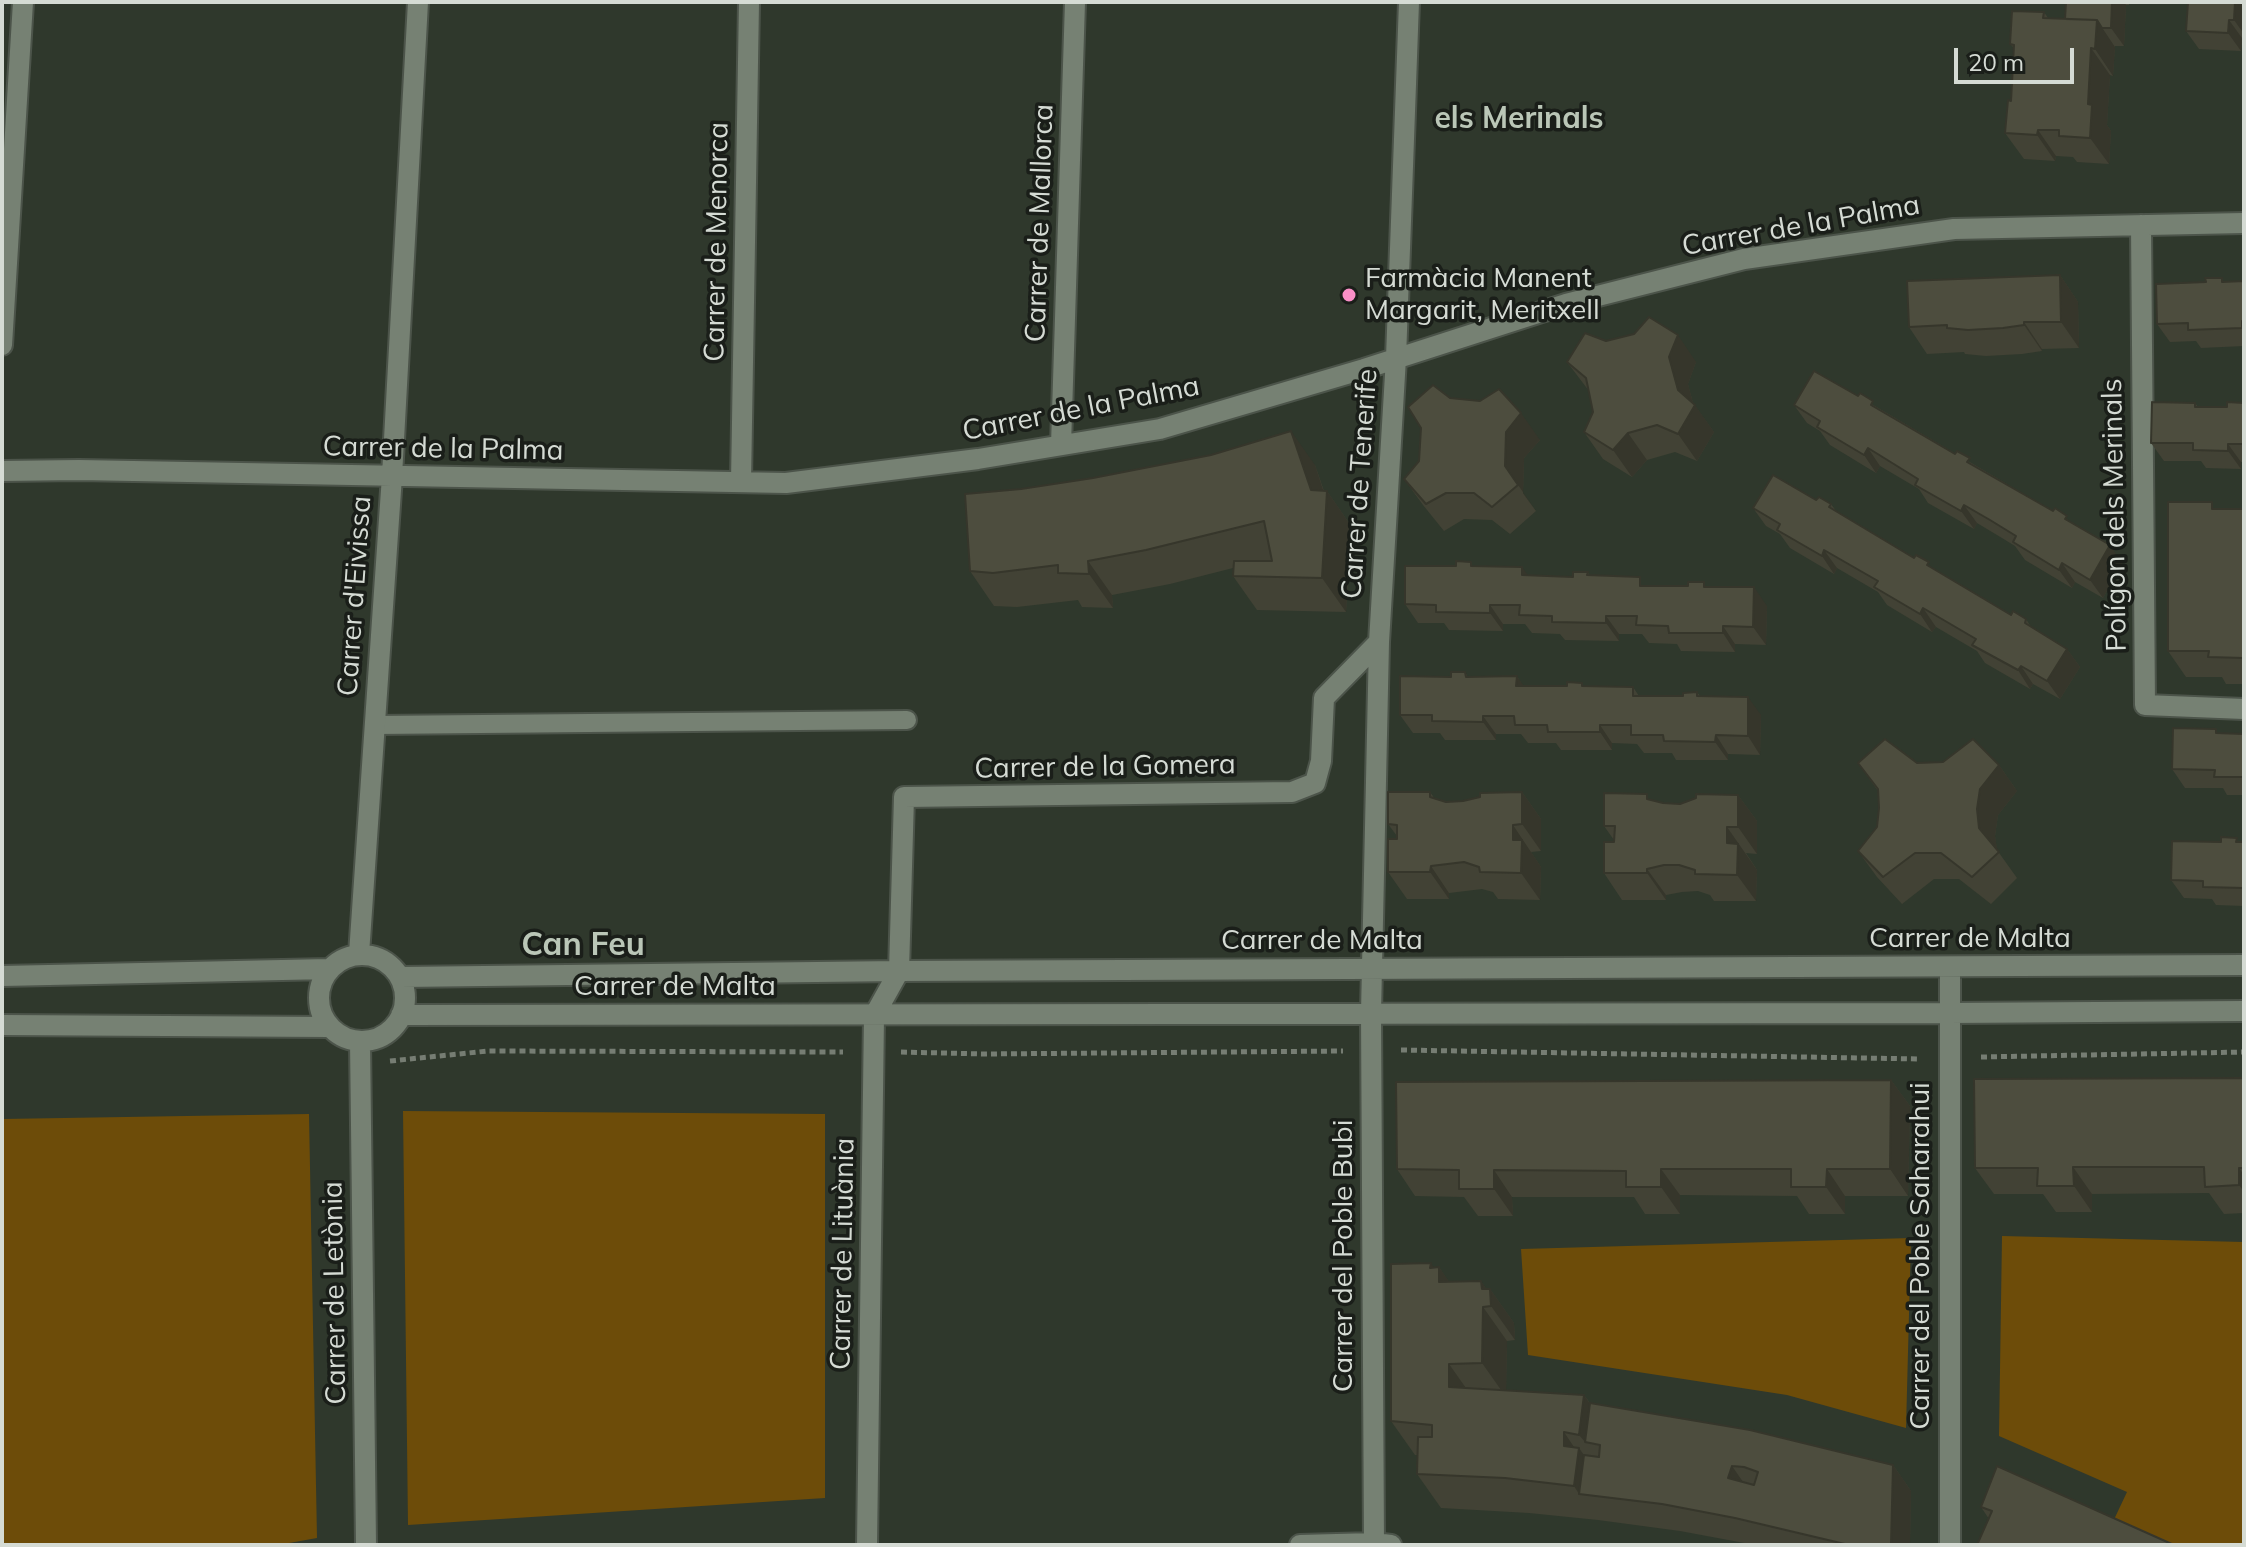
<!DOCTYPE html>
<html>
<head>
<meta charset="utf-8">
<style>
	body { margin:0 }
	#map { position:relative; width:2246px; height:1547px; overflow:hidden; background:#2f382c; font-family:Mulish,sans-serif }
	canvas { display:block }
	.frame { position:absolute; inset:0; border:4px solid #d5dbd4; pointer-events:none }
	.scale { position:absolute; left:1954px; top:48px; width:120px; height:36px; box-sizing:border-box; border:4px solid #d5dbd4; border-top:0; padding-left:10px; font-size:24px; line-height:28px; white-space:nowrap; color:#d5dbd4; -webkit-text-stroke:6px #1a1e19; paint-order:stroke }
</style>
</head>
<body>
<div id="map">
<canvas width="2246" height="1547"></canvas>
<div class="frame"></div>
<div class="scale">20 m</div>
</div>
<script>
const ctx = document.querySelector('canvas').getContext('2d');
ctx.lineJoin = 'round';
function fillPath(path, color) {
  ctx.fillStyle = color;
  ctx.fill(path, 'evenodd');
}
function toPath(rows) {
  const path = new Path2D();
  for (const r of rows) {
    if (r.length === 3) {
      path.moveTo(r[0] + r[2], r[1]);
      path.arc(r[0], r[1], r[2], 0, 2 * Math.PI);
      continue;
    }
    path.moveTo(r[0], r[1]);
    for (let i = 2; i < r.length; i += 2) path.lineTo(r[i], r[i + 1]);
  }
  return path;
}
function strokePath(path, color, width, dash) {
  ctx.strokeStyle = color;
  ctx.lineWidth = width;
  ctx.lineCap = dash ? 'butt' : 'round';
  ctx.setLineDash(dash || []);
  ctx.stroke(path);
}
function label(font, color, halo, rows, align = 'center') {
  ctx.font = font + ' Mulish,sans-serif';
  ctx.lineWidth = 7;
  ctx.setLineDash([]);
  ctx.textBaseline = 'middle';
  ctx.strokeStyle = halo;
  ctx.fillStyle = color;
  for (const [text, x, y, turn = 0] of rows) {
    ctx.save();
    ctx.translate(x, y);
    ctx.rotate((+turn || 0) * Math.PI / 180);
    ctx.textAlign = isNaN(turn) ? turn : align;
    if (halo) ctx.strokeText(text, 0, 0);
    ctx.fillText(text, 0, 0);
    ctx.restore();
  }
}
fillPath(toPath([
	[403,1111,825,1114,825,1498,408,1525],
	[309,1114,317,1538,278,1545,2,1545,2,1119],
	[2002,1236,2244,1242,2244,1545,2148,1545,2110,1528,2127,1492,1999,1436],
	[1911,1238,1906,1428,1787,1395,1528,1355,1521,1249]
]), '#6d4c09');
const lane = toPath([
	[375,725,907,720]
]);
const street = toPath([
	[2141,225,2145,705,2244,709],
	[2,345,23,2],
	[1061,445,1075,2],
	[2,471,79,470,786,483,978,459,1160,429,1364,369,1566,304,1744,259,1954,229,2244,223],
	[741,482,749,2],
	[359,954,392,476,418,2],
	[362,998,43],
	[2,976,329,969],
	[401,977,899,971,2244,965],
	[401,1015,1949,1013,2244,1011],
	[2,1025,329,1027],
	[360,1041,366,1545],
	[1374,1543,1371,1013,1379,642,1396,358,1409,2],
	[867,1545,874,1016,899,971,904,797,1292,792,1315,783,1321,761,1324,698,1379,642],
	[1300,1545,1374,1543,1391,1545],
	[1950,1545,1950,967]
]);
strokePath(lane, '#4c544a', 22);
strokePath(street, '#4c544a', 24);
strokePath(toPath([
	[1401,1050,1919,1059],
	[901,1052,984,1054,1343,1051],
	[1981,1057,2244,1052],
	[390,1061,488,1051,843,1052]
]), '#767d73', 5, [6, 4]);
strokePath(lane, '#768173', 18);
strokePath(street, '#768173', 20);
fillPath(toPath([
	[2066,2,2129,2,2129,5,2126,5,2124,46,2115,46,2113,76,2110,75,2107,125,2111,131,2109,164,2077,162,2073,157,2056,156,2055,161,2024,159,2005,133,2011,101,2014,48,2010,44,2044,12,2048,18,2065,19],
	[2244,2,2244,38,2242,38,2241,51,2199,49,2186,31],
	[2060,275,2078,302,2079,348,2042,349,2042,351,2022,354,1986,356,1965,354,1964,352,1927,354,1909,327],
	[2244,281,2244,346,2201,348,2196,341,2170,342,2157,324,2206,282],
	[1606,341,1696,362,1688,384,1693,403,1714,432,1697,461,1675,452,1647,460,1632,477,1603,459,1584,432,1593,412,1589,391,1567,362],
	[1858,396,2073,523,2122,563,2103,598,2075,582,2072,588,2025,560,2015,546,2002,538,1977,523,1974,529,1928,503,1919,489,1880,466,1876,473,1830,445,1820,431,1807,423,1794,405],
	[1450,398,1540,440,1524,458,1523,493,1536,511,1510,534,1492,520,1464,519,1444,531,1423,505,1404,479,1419,461],
	[2195,403,2198,407,2227,407,2244,403,2244,462,2241,462,2241,469,2206,468,2201,461,2164,461,2151,443],
	[1315,465,1324,491,1327,491,1351,526,1346,612,1257,610,1233,576,1233,568,1170,584,1112,595,1113,608,1082,607,1078,600,1017,607,994,606,970,571],
	[1816,500,1831,504,1836,511,2011,615,2026,619,2031,627,2067,649,2080,667,2060,699,2033,684,2030,689,1985,663,1977,651,1936,627,1932,632,1887,605,1878,592,1837,568,1834,574,1790,548,1780,534,1766,526,1753,508],
	[2217,509,2244,509,2244,684,2226,684,2222,677,2186,677,2168,651],
	[1474,566,1528,576,1573,577,1588,572,1590,576,1646,586,1707,587,1767,606,1766,645,1735,644,1735,652,1681,651,1677,644,1649,643,1642,634,1619,634,1619,641,1565,640,1560,634,1532,633,1525,624,1503,624,1503,631,1449,630,1444,623,1418,623,1405,604],
	[1465,672,1468,677,1517,676,1523,686,1633,687,1639,696,1683,696,1697,692,1700,696,1761,715,1760,755,1728,754,1728,760,1676,760,1672,753,1644,753,1637,744,1612,743,1612,750,1561,750,1556,743,1528,743,1521,734,1496,734,1496,740,1445,740,1440,733,1413,733,1400,715,1451,677],
	[2219,733,2244,734,2244,795,2227,795,2223,788,2185,788,2172,769],
	[1858,763,1917,763,1999,765,2017,791,1998,815,1995,836,1997,850,2017,878,1991,904,1959,879,1934,879,1902,904,1877,877,1858,851,1877,827,1879,808,1878,791],
	[1430,792,1435,799,1446,802,1463,801,1522,792,1541,819,1541,851,1531,852,1541,867,1540,900,1498,899,1493,892,1482,889,1449,893,1449,899,1407,899,1388,872,1397,839,1397,836,1388,824],
	[1738,795,1757,821,1757,854,1746,853,1757,870,1756,901,1714,901,1710,895,1698,891,1682,892,1666,895,1666,900,1622,900,1604,873,1614,840,1604,826,1651,800,1663,803,1680,804],
	[2240,842,2244,842,2244,906,2216,905,2212,899,2184,898,2171,880],
	[2244,1078,2244,1213,2224,1214,2209,1193,2092,1194,2092,1212,2056,1212,2043,1194,1994,1194,1975,1168],
	[1891,1080,1910,1106,1908,1196,1845,1196,1845,1214,1809,1214,1797,1196,1680,1195,1680,1214,1645,1214,1634,1197,1512,1197,1513,1216,1478,1216,1464,1197,1415,1196,1397,1169],
	[1439,1267,1449,1282,1481,1281,1486,1289,1490,1289,1514,1323,1515,1340,1507,1341,1506,1390,1584,1395,1590,1403,1893,1465,1911,1491,1910,1545,1755,1545,1680,1531,1598,1520,1529,1513,1441,1508,1417,1474,1418,1455,1415,1455,1391,1421],
	[1981,1507,2174,1545,1989,1519]
]), '#424235');
fillPath(toPath([
	[2112,2,2124,2,2126,5,2124,46,2111,28],
	[2235,2,2244,2,2244,34,2234,20],
	[2097,20,2115,47,2113,76,2095,49],
	[2229,20,2242,38,2241,51,2228,33],
	[2091,48,2110,75,2107,125,2111,131,2109,164,2090,138,2088,104],
	[2038,130,2056,156,2055,161,2037,135],
	[2060,275,2078,302,2079,348,2061,322],
	[2024,322,2042,349,2042,351,2024,325],
	[1678,335,1696,362,1688,384,1694,407,1695,405,1714,432,1697,461,1678,434,1678,390,1669,357],
	[1521,413,1540,440,1524,458,1523,493,1536,511,1505,466,1506,432],
	[1291,431,1315,465,1326,499,1327,491,1351,526,1346,612,1322,578,1311,490],
	[1628,433,1647,460,1632,477,1613,450],
	[2228,444,2241,462,2241,469,2228,451],
	[1868,448,1880,466,1876,473,1864,455],
	[1964,505,1977,523,1974,529,1961,511],
	[2110,545,2122,563,2103,598,2090,580],
	[1824,550,1837,568,1834,574,1822,556],
	[1088,561,1112,595,1113,608,1089,574],
	[2062,563,2075,582,2072,588,2059,570],
	[1522,567,1535,585,1522,575],
	[1754,587,1767,606,1766,645,1753,627],
	[1490,605,1503,624,1503,631,1490,613],
	[1923,608,1936,627,1932,632,1920,614],
	[1606,616,1619,634,1619,641,1606,623],
	[1723,626,1735,644,1735,652,1723,633],
	[2067,649,2080,667,2060,699,2047,681],
	[2021,666,2033,684,2030,689,2018,670],
	[1517,676,1530,695,1516,686],
	[1748,697,1761,715,1760,755,1748,736],
	[1483,716,1496,734,1496,740,1483,722],
	[1600,725,1612,743,1612,750,1600,732],
	[1716,735,1728,754,1728,760,1715,742],
	[1999,765,2017,791,1998,815,1995,836,1998,854,1979,828,1977,809,1980,789],
	[1522,792,1541,819,1541,851,1522,824],
	[1738,795,1757,821,1757,854,1738,827],
	[1513,825,1541,867,1540,900,1521,873,1513,840],
	[1727,827,1757,870,1756,901,1737,875,1727,843],
	[1431,866,1449,893,1449,899,1430,872],
	[1647,869,1666,895,1666,900,1647,873],
	[1891,1080,1910,1106,1908,1196,1890,1169],
	[2073,1167,2092,1194,2092,1212,2074,1186],
	[2239,1168,2244,1175,2244,1192,2239,1185],
	[1661,1169,1680,1195,1680,1214,1661,1187],
	[1827,1169,1845,1196,1845,1214,1826,1187],
	[1494,1170,1512,1197,1513,1216,1494,1189],
	[1431,1263,1439,1275,1439,1267,1463,1302,1463,1316,1430,1268],
	[1481,1281,1490,1294,1490,1289,1514,1323,1515,1340,1491,1306,1482,1289],
	[1483,1307,1507,1341,1506,1397,1482,1363],
	[1449,1364,1473,1398,1449,1387],
	[1584,1395,1608,1430,1600,1445,1585,1442,1579,1435],
	[1564,1432,1578,1453,1579,1448,1603,1482,1579,1494,1574,1486,1564,1446],
	[1893,1465,1911,1491,1910,1545,1891,1545],
	[1732,1466,1750,1492,1728,1478]
]), '#36362b');
const building = toPath([
	[2066,2,2112,2,2111,28,2102,28,2097,20,2065,19,2066,2],
	[2188,2,2235,2,2234,20,2229,20,2228,33,2186,31,2188,2],
	[2012,11,2044,12,2043,18,2097,20,2095,49,2091,48,2088,104,2092,105,2090,138,2059,136,2059,130,2038,130,2037,135,2005,133,2008,100,2011,101,2014,45,2010,44,2012,11],
	[2060,275,2061,322,2024,322,2024,325,2003,328,1968,330,1947,328,1947,325,1909,327,1907,281,2060,275],
	[2205,278,2222,278,2222,282,2244,281,2244,321,2242,321,2242,328,2188,330,2188,323,2157,324,2156,284,2206,282,2205,278],
	[1649,317,1678,335,1669,357,1678,390,1695,405,1678,434,1657,425,1628,433,1613,450,1584,432,1593,412,1586,378,1567,362,1585,333,1606,341,1634,334,1649,317],
	[1814,371,1858,396,1860,393,1873,401,1871,405,1955,454,1957,451,1970,458,1967,462,2053,511,2055,508,2067,516,2065,519,2110,545,2090,580,2062,563,2059,570,2013,542,2016,536,1990,520,1964,505,1961,511,1915,485,1918,479,1868,448,1864,455,1817,427,1820,421,1794,405,1814,371],
	[1433,385,1450,398,1480,401,1499,389,1521,413,1506,432,1505,466,1518,485,1492,507,1474,493,1446,493,1426,504,1404,479,1419,461,1421,428,1408,407,1433,385],
	[2152,402,2195,403,2195,407,2227,407,2227,402,2244,403,2244,444,2228,444,2228,451,2193,450,2193,443,2151,443,2152,402],
	[1291,431,1311,490,1327,491,1322,578,1233,576,1234,561,1272,561,1264,521,1146,550,1088,561,1089,574,1058,573,1058,565,993,573,970,571,965,494,1021,489,1093,478,1211,455,1291,431],
	[1773,475,1816,500,1819,497,1831,504,1829,507,1914,558,1916,555,1929,562,1927,565,2011,615,2013,611,2026,619,2025,623,2067,649,2047,681,2021,666,2018,670,1972,645,1976,639,1923,608,1920,614,1874,587,1878,581,1824,550,1822,556,1777,530,1780,524,1753,508,1773,475],
	[2168,502,2212,502,2212,509,2244,509,2244,658,2208,657,2209,651,2168,651,2168,502],
	[1456,561,1471,562,1471,566,1522,567,1522,575,1573,577,1573,572,1588,572,1587,575,1640,577,1640,586,1688,586,1688,582,1704,582,1704,587,1754,587,1753,627,1723,626,1723,633,1669,633,1668,626,1636,625,1637,616,1606,616,1606,623,1552,622,1552,616,1519,615,1520,605,1490,605,1490,613,1436,612,1436,605,1405,604,1405,566,1456,566,1456,561],
	[1451,672,1465,672,1466,677,1517,676,1516,686,1567,686,1567,682,1582,683,1582,686,1633,687,1633,696,1683,696,1683,693,1697,692,1697,696,1748,697,1748,736,1716,735,1715,742,1664,741,1663,735,1631,735,1631,725,1600,725,1600,732,1548,732,1547,725,1515,725,1514,716,1483,716,1483,722,1432,721,1432,715,1400,715,1400,676,1451,677,1451,672],
	[2173,728,2216,729,2216,733,2244,734,2244,777,2214,777,2215,770,2172,769,2173,728],
	[1885,739,1917,763,1943,762,1973,739,1999,765,1980,789,1977,809,1979,828,1999,852,1972,877,1941,853,1915,853,1883,877,1858,851,1877,827,1879,808,1878,789,1858,763,1885,739],
	[1388,792,1430,792,1430,797,1446,802,1463,801,1480,797,1480,793,1522,792,1522,824,1513,825,1513,840,1522,840,1521,873,1480,872,1479,867,1464,862,1431,866,1430,872,1388,872,1388,839,1397,839,1397,825,1388,824,1388,792],
	[1604,793,1647,794,1647,799,1663,803,1680,804,1696,798,1696,794,1738,795,1738,827,1727,827,1727,843,1738,844,1737,875,1695,874,1695,870,1679,865,1664,865,1647,869,1647,873,1604,873,1604,842,1614,842,1615,826,1604,826,1604,793],
	[2221,837,2237,838,2236,842,2244,842,2244,888,2203,887,2203,881,2171,880,2172,841,2221,842,2221,837],
	[2244,1078,2244,1168,2239,1168,2239,1185,2205,1187,2204,1167,2073,1167,2074,1186,2037,1186,2038,1168,1975,1168,1974,1079,2244,1078],
	[1891,1080,1890,1169,1827,1169,1826,1187,1791,1187,1791,1169,1661,1169,1661,1187,1626,1187,1626,1171,1494,1170,1494,1189,1459,1189,1459,1170,1397,1169,1396,1082,1891,1080],
	[1431,1263,1430,1268,1439,1267,1439,1282,1481,1281,1482,1289,1490,1289,1491,1306,1483,1307,1482,1363,1449,1364,1449,1387,1584,1395,1579,1435,1564,1432,1564,1446,1579,1448,1574,1486,1505,1478,1417,1474,1418,1437,1432,1437,1432,1425,1391,1421,1391,1264,1431,1263],
	[1590,1403,1750,1430,1893,1465,1891,1545,1849,1545,1735,1518,1662,1504,1579,1494,1584,1455,1599,1457,1600,1445,1585,1442,1590,1403],
	[1732,1466,1744,1467,1758,1472,1754,1485,1728,1478,1732,1466],
	[1997,1466,2174,1545,1977,1545,1992,1511,1981,1507,1997,1466]
]);
fillPath(building, '#4d4d3e');
strokePath(building, '#36362b', 2);
for (const [x, y, r, color] of [
	[1349,295,8,"#fa8fc7"]
]) {
  const dot = new Path2D();
  dot.arc(x, y, r, 0, 2 * Math.PI);
  ctx.fillStyle = color;
  ctx.fill(dot);
  strokePath(dot, '#1a1e19', 3);
}
label('28px', '#d5dbd4', '#1a1e19', [
	["Carrer de Mallorca",1040,223,-88],
	["Carrer de la Palma",1801,226,-10],
	["Carrer de Menorca",717,242,-89],
	["Carrer de la Palma",1081,409,-11],
	["Carrer de la Palma",443,449,1],
	["Carrer de Tenerife",1360,484,-86],
	["Polígon dels Merinals",2115,515,-91],
	["Carrer d'Eivissa",355,596,-86],
	["Carrer de la Gomera",1105,767,-1],
	["Carrer de Malta",1970,939],
	["Carrer de Malta",1322,941],
	["Carrer de Malta",675,987],
	["Carrer de Lituània",843,1254,-89],
	["Carrer del Poble Bubi",1344,1256,-90],
	["Carrer del Poble Saharahui",1921,1256,-90],
	["Carrer de Letònia",335,1293,-91]
]);
label('28px', '#d5dbd4', '#1a1e19', [
	["Farmàcia Manent",1365,279],
	["Margarit, Meritxell",1365,311]
], 'left');
label('bold 30px', '#bac6b7', '#1a1e19', [
	["els Merinals",1519,119]
]);
label('bold 32px', '#bac6b7', '#1a1e19', [
	["Can Feu",583,945]
]);
</script>
</body>
</html>
